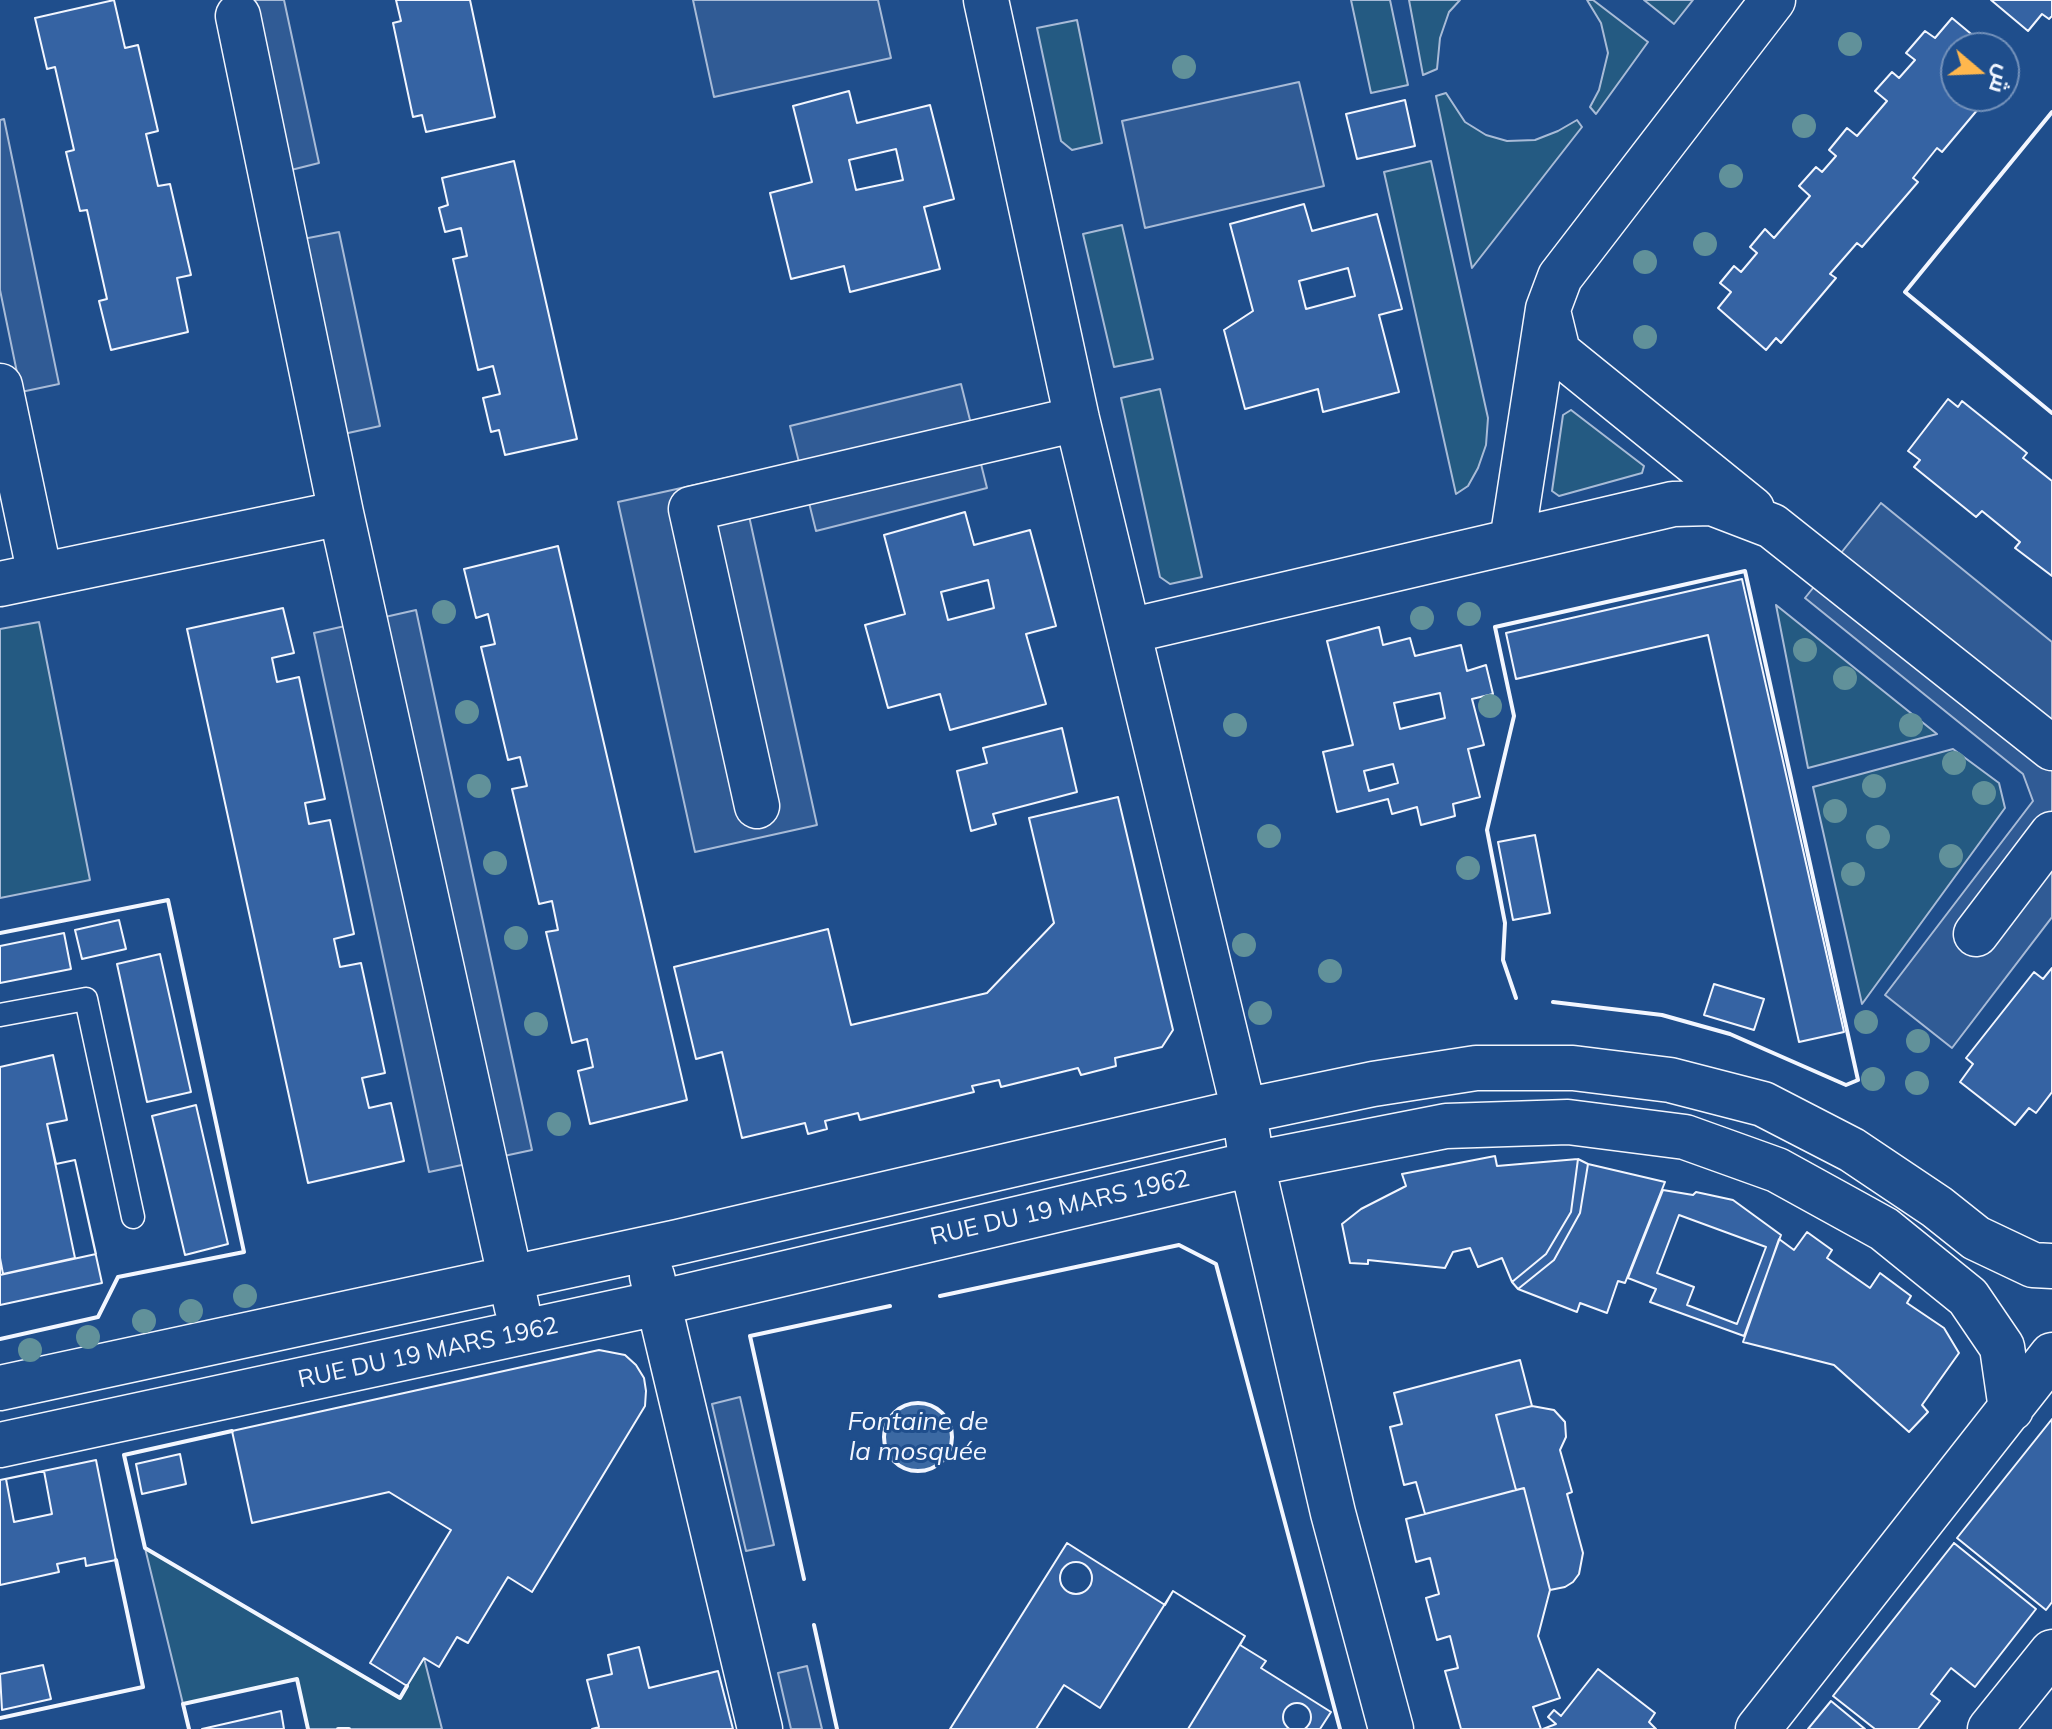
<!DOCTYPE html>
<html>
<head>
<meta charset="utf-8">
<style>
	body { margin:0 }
	#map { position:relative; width:2052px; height:1729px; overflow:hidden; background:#1f4e8c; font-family:Mulish,Cairo,sans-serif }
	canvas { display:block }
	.north { position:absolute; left:1940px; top:32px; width:80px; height:80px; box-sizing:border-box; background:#1f4e8c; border:2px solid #7391ba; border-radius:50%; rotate:109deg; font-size:22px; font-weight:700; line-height:32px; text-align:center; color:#f2f6ff }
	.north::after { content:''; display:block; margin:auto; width:28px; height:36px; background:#ffb74d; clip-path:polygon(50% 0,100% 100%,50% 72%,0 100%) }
</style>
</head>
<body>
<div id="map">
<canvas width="2052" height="1729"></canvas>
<div class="north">ش</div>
</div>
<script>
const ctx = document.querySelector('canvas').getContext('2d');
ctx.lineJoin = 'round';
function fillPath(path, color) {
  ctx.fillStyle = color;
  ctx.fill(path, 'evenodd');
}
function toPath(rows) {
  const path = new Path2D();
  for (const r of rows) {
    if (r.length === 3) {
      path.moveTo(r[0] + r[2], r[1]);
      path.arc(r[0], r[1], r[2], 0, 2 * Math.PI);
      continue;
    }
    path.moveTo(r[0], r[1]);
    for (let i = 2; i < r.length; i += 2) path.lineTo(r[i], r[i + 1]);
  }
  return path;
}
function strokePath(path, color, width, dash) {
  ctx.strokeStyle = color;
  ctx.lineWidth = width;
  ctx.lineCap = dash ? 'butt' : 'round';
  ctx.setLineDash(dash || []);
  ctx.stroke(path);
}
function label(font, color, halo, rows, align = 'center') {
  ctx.font = font + ' Mulish,sans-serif';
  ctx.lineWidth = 6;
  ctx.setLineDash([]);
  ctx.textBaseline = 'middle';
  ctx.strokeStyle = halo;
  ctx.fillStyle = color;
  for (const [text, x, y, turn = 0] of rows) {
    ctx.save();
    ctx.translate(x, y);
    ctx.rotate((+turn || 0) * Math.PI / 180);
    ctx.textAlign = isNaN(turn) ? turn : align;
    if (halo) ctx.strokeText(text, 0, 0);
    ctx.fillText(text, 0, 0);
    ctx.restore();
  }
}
const green = toPath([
	[1351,0,1390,0,1408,85,1371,93,1351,0],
	[1409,0,1460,0,1449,12,1440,38,1437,69,1423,75,1409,0],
	[1587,0,1593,0,1648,42,1596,114,1590,107,1599,90,1608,53,1601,23,1587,0],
	[1644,0,1693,0,1674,24,1644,0],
	[1077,20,1102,143,1072,150,1061,141,1037,28,1077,20],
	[1446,93,1465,122,1486,135,1507,141,1535,140,1558,131,1577,120,1582,127,1472,268,1436,96,1446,93],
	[1431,161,1488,418,1486,445,1478,468,1468,486,1456,494,1384,172,1431,161],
	[1122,225,1153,359,1114,367,1083,234,1122,225],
	[1160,389,1202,577,1170,584,1160,577,1121,398,1160,389],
	[1571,410,1644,466,1642,473,1559,496,1552,491,1563,415,1571,410],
	[1776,605,1937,734,1808,768,1776,605],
	[39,622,90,880,0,898,0,629,39,622],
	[1953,749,1999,783,2005,808,1862,1004,1813,787,1953,749],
	[145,1548,399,1698,424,1658,442,1729,308,1729,297,1679,183,1704,145,1548]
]);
fillPath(green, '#245a82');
strokePath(green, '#a8bbd7', 2);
const parking = toPath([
	[246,0,284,0,319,163,283,172,246,0],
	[693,0,878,0,891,58,714,97,693,0],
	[1299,82,1324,186,1145,228,1122,121,1299,82],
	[4,119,59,384,21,392,0,290,0,120,4,119],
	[339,232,380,426,339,435,298,240,339,232],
	[961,384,987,488,816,531,790,426,961,384],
	[740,475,817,825,695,852,618,502,740,475],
	[1881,503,2052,642,2052,917,1952,1048,1885,995,2033,801,2023,774,1805,598,1881,503],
	[416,610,532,1150,429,1172,314,633,416,610],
	[740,1397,774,1545,746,1551,712,1404,740,1397],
	[807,1666,822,1729,791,1729,778,1673,807,1666]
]);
fillPath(parking, '#305b95');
strokePath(parking, '#a8bbd7', 2);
const water = toPath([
	[918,1437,34]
]);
fillPath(water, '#3b69a3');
strokePath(water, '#a8bbd7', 2);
const building = toPath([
	[114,0,125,48,138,45,158,131,146,134,158,186,170,184,191,275,177,278,188,332,111,350,99,301,107,299,87,210,80,211,66,152,74,150,55,67,47,69,35,18,114,0],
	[396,0,470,0,495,117,426,132,422,115,413,117,393,23,401,21,396,0],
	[1991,0,2052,0,2052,16,2049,19,2042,14,2028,31,1991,0],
	[1952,18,1988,48,1956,48,1956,96,1989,96,1942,152,1937,148,1913,178,1918,182,1862,247,1857,243,1830,274,1836,278,1781,343,1776,338,1766,350,1718,308,1731,292,1720,283,1734,266,1741,272,1757,253,1750,247,1765,229,1774,238,1810,196,1799,186,1816,167,1822,172,1836,156,1829,150,1847,128,1857,136,1887,101,1875,91,1892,72,1899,78,1915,60,1906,53,1925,31,1935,38,1952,18],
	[849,91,857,123,930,105,954,199,924,207,940,269,850,292,844,266,791,279,770,193,812,182,793,106,849,91],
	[1405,100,1415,146,1357,159,1346,114,1405,100],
	[896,149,903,180,856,190,849,160,896,149],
	[514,161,577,439,505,455,499,430,491,432,483,398,500,394,493,366,478,370,453,259,467,256,461,228,445,232,439,208,448,205,442,178,514,161],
	[1304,204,1312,231,1377,214,1402,309,1379,315,1399,392,1323,412,1318,389,1245,409,1224,330,1253,311,1230,224,1304,204],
	[1348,268,1355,296,1306,309,1299,281,1348,268],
	[1948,399,1958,407,1962,401,2027,453,2023,458,2052,481,2052,576,2015,548,2020,542,1982,511,1976,517,1914,467,1920,460,1908,451,1948,399],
	[965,512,974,545,1030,530,1056,626,1026,634,1046,704,950,730,940,694,888,708,865,625,905,614,884,535,965,512],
	[558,546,687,1100,590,1124,578,1071,593,1067,587,1039,572,1043,546,932,558,930,552,901,539,904,512,789,527,786,520,757,508,760,481,647,495,644,488,614,476,618,464,569,558,546],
	[1742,579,1844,1032,1799,1042,1708,635,1516,679,1506,633,1742,579],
	[988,580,994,608,948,620,941,592,988,580],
	[283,608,294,653,272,658,277,682,299,677,325,799,305,803,309,824,330,820,354,934,334,939,340,967,361,963,385,1073,362,1078,369,1108,391,1103,404,1161,308,1183,187,629,283,608],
	[1379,627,1383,645,1410,638,1415,656,1461,645,1467,671,1486,665,1493,694,1472,699,1484,745,1468,749,1480,797,1453,804,1455,816,1421,825,1417,807,1392,814,1388,799,1337,812,1323,752,1353,745,1327,641,1379,627],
	[1440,693,1445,718,1400,729,1394,703,1440,693],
	[1062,728,1077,792,993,814,996,824,971,831,957,771,987,763,983,748,1062,728],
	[1393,764,1398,783,1369,791,1364,771,1393,764],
	[1118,797,1173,1030,1162,1047,1115,1058,1116,1066,1081,1075,1078,1068,1001,1087,999,1080,972,1086,974,1092,860,1120,858,1113,825,1121,827,1129,808,1134,805,1123,742,1138,722,1052,696,1059,674,967,828,929,851,1025,987,993,1054,923,1029,818,1118,797],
	[1535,835,1550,913,1513,920,1498,842,1535,835],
	[119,920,126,949,82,959,75,930,119,920],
	[64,933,71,969,0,983,0,946,64,933],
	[160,954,191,1092,147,1102,117,964,160,954],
	[2052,968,2052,1092,2036,1113,2029,1108,2015,1125,1960,1082,1973,1064,1966,1058,2034,972,2043,979,2052,968],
	[1714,984,1764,999,1754,1030,1704,1015,1714,984],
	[53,1055,67,1120,47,1124,56,1164,75,1160,102,1283,0,1305,0,1067,53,1055],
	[53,1055,67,1120,47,1124,56,1164,75,1160,96,1254,0,1275,0,1067,53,1055],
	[53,1055,67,1120,47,1124,75,1258,3,1274,0,1258,0,1067,53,1055],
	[196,1105,228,1244,185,1255,152,1116,196,1105],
	[1495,1156,1497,1166,1578,1159,1571,1212,1546,1254,1512,1282,1502,1258,1478,1267,1470,1248,1453,1252,1445,1268,1368,1260,1368,1264,1350,1263,1342,1224,1361,1209,1406,1186,1402,1174,1495,1156],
	[1578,1159,1588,1164,1580,1213,1554,1260,1518,1289,1512,1282,1546,1254,1571,1212,1578,1159],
	[1588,1164,1665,1182,1625,1283,1618,1281,1607,1313,1580,1303,1577,1312,1518,1289,1554,1260,1580,1213,1588,1164],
	[1663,1190,1693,1195,1696,1192,1733,1200,1781,1235,1744,1336,1650,1302,1656,1289,1628,1278,1663,1190],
	[1679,1215,1766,1247,1737,1324,1687,1305,1694,1287,1657,1273,1679,1215],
	[1807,1232,1832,1250,1827,1258,1870,1288,1880,1273,1911,1296,1907,1303,1944,1328,1959,1353,1922,1405,1928,1412,1909,1432,1834,1365,1743,1342,1779,1239,1794,1250,1807,1232],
	[599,1350,625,1355,636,1365,644,1378,646,1391,645,1406,532,1592,508,1577,468,1643,457,1637,439,1667,424,1658,407,1686,370,1663,451,1530,389,1492,252,1523,232,1431,599,1350],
	[1520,1360,1532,1406,1496,1415,1516,1490,1425,1514,1416,1482,1404,1485,1390,1427,1402,1424,1394,1393,1520,1360],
	[1532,1406,1554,1410,1565,1422,1566,1437,1560,1450,1572,1492,1567,1494,1583,1553,1579,1574,1573,1582,1565,1587,1550,1590,1524,1488,1516,1490,1496,1415,1532,1406],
	[2052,1419,2052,1602,2046,1610,1957,1538,2052,1419],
	[180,1454,186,1484,142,1494,136,1464,180,1454],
	[96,1460,116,1560,86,1566,85,1558,57,1564,59,1572,0,1585,0,1480,96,1460],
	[44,1471,52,1514,14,1522,6,1479,44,1471],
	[1524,1488,1550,1590,1538,1636,1560,1698,1533,1707,1541,1729,1461,1729,1445,1671,1458,1668,1450,1636,1437,1640,1426,1598,1439,1594,1430,1558,1416,1562,1406,1519,1524,1488],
	[1067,1543,1165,1605,1173,1591,1245,1636,1240,1645,1266,1661,1261,1668,1331,1712,1320,1729,950,1729,1067,1543],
	[1954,1543,2036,1609,1975,1687,1951,1668,1931,1694,1940,1701,1918,1729,1875,1729,1833,1696,1954,1543],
	[1076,1578,16],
	[1173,1591,1245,1636,1188,1729,1036,1729,1064,1685,1100,1708,1173,1591],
	[639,1647,649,1688,718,1671,733,1729,592,1729,599,1727,587,1680,612,1674,608,1655,639,1647],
	[43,1665,51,1699,2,1710,0,1674,43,1665],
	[1598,1669,1655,1713,1649,1722,1656,1729,1543,1729,1556,1724,1548,1717,1554,1710,1561,1716,1598,1669],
	[1831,1701,1865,1729,1808,1729,1831,1701],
	[1297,1717,14],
	[281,1711,284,1729,202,1729,281,1711]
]);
fillPath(building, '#3563a3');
strokePath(building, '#f2f6ff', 2);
const service = toPath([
	[0,1015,86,999,133,1217]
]);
const minor = toPath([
	[986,0,1077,419,1244,1111,1252,1164,1333,1513,1391,1729],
	[238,16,341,513,517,1308],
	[1548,311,1558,352,1752,509],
	[0,386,40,575],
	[1512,541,1548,309,1560,277,1773,0],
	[0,584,341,513],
	[1129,631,1673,504,1712,503,1772,526,2052,748],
	[757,806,691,509,1077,419],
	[1976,934,2052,834],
	[652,1276,760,1729],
	[0,1388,678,1242,1244,1111,1373,1084,1476,1068,1573,1068,1670,1080,1763,1104,1852,1150,1937,1207,1976,1238,2033,1265,2052,1266],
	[0,1445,658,1303,1252,1164,1446,1126,1568,1122,1685,1137,1777,1170,1884,1229,1968,1297,2002,1347,2011,1409],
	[1758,1729,2052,1355],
	[1990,1729,2052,1652]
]);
strokePath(service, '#f2f6ff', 25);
strokePath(minor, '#f2f6ff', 47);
strokePath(service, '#1f4e8c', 22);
strokePath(minor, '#1f4e8c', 44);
strokePath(toPath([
	[940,1296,1179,1245,1216,1264,1340,1729],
	[804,1579,750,1336,890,1306],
	[814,1625,837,1729]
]), '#f2f6ff', 2, [10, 4]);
strokePath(toPath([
	[2052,112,1905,292,2052,413],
	[0,933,168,900,244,1252,118,1277,98,1317,0,1339],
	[1516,998,1503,960,1505,923,1487,830,1514,716,1495,627,1745,571,1858,1080,1846,1085,1730,1034,1662,1015,1553,1002],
	[940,1296,1179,1245,1216,1264,1340,1729],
	[918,1437,34],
	[232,1431,124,1455,145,1548,400,1698,407,1686],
	[804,1579,750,1336,890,1306],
	[814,1625,837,1729],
	[0,1718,143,1687,116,1560],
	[189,1729,183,1704,297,1679,308,1729],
	[338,1729,349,1729]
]), '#f2f6ff', 4);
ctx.fillStyle = '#61919a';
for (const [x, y] of [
	[1850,44],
	[1184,67],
	[1804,126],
	[1731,176],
	[1705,244],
	[1645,262],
	[1645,337],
	[444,612],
	[1469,614],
	[1422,618],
	[1805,650],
	[1845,678],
	[1490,706],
	[467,712],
	[1235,725],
	[1911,725],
	[1954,763],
	[479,786],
	[1874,786],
	[1984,793],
	[1835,811],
	[1269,836],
	[1878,837],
	[1951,856],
	[495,863],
	[1468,868],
	[1853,874],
	[516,938],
	[1244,945],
	[1330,971],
	[1260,1013],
	[1866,1022],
	[536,1024],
	[1918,1041],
	[1873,1079],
	[1917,1083],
	[559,1124],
	[245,1296],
	[191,1311],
	[144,1321],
	[88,1337],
	[30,1350]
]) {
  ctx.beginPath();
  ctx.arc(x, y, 12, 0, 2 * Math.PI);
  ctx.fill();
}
label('24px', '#f2f6ff', '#1f4e8c', [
	["RUE DU 19 MARS 1962",1060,1208,-13],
	["RUE DU 19 MARS 1962",428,1353,-12]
]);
label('italic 26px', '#f2f6ff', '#1f4e8c', [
	["Fontaine de",918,1422],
	["la mosquée",918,1452]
]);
</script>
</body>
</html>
